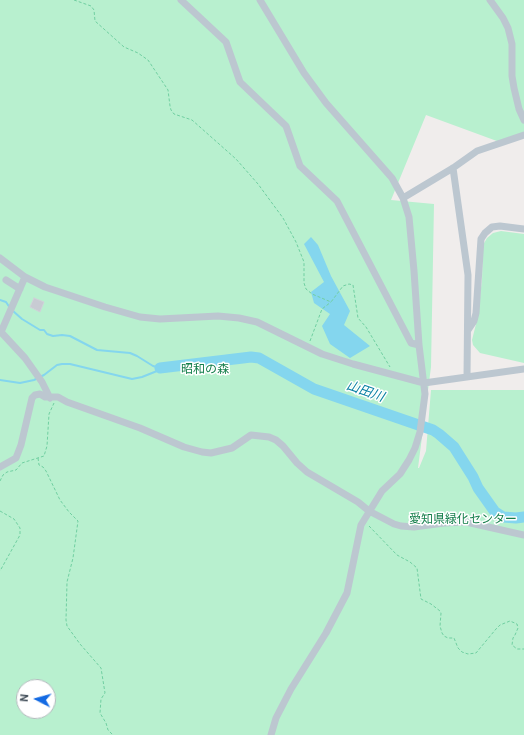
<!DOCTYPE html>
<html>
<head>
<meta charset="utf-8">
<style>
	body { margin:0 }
	#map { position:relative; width:524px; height:735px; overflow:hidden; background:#f0edec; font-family:Roboto,sans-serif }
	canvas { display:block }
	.north { position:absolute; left:16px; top:679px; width:40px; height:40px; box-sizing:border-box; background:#fff; border:1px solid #b4b9bd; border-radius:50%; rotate:276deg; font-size:11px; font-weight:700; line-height:16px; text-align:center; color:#44505b }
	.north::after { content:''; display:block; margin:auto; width:14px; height:18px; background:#136ae3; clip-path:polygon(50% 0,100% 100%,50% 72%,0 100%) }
</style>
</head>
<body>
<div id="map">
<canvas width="524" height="735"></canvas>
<div class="north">N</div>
</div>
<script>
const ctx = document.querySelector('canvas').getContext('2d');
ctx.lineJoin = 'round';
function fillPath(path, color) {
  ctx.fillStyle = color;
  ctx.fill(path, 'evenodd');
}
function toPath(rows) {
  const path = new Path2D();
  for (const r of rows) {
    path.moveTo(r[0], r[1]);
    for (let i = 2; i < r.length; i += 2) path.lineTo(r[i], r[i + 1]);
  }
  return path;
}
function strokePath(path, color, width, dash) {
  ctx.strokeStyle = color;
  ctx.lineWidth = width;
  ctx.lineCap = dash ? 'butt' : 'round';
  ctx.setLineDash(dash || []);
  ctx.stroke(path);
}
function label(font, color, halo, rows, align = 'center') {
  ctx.font = font + ' Roboto,"Noto Sans JP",sans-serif';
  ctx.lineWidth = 3;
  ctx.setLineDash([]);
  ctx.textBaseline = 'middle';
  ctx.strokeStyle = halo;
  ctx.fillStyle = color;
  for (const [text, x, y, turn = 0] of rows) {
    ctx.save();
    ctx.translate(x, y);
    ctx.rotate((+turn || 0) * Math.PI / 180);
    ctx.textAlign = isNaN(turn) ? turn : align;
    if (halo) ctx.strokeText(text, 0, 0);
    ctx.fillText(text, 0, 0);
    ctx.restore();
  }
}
fillPath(toPath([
	[0,0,524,0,524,132,505,144,426,115,391,200,434,204,431,367,418,468,419,468,426,451,431,390,524,390,524,735,0,735],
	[24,687,48,687,48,711,24,711],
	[501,231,524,234,524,363,480,353,473,345,472,340,478,316,482,279,483,245,487,238,493,233]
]), '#b8f0cf');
fillPath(toPath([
	[311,237,318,245,331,276,350,311,344,325,370,346,350,358,330,344,322,326,330,314,314,303,311,292,324,282,304,244]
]), '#84d6ee');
strokePath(toPath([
	[0,300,6,302,10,308],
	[13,311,22,319,40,330,44,330,47,334,53,336,62,335,70,336,97,350,130,353,137,356,153,366,160,368],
	[0,380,20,383,34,380,44,375,57,365,62,364,70,364,132,379,142,377,157,371,160,368]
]), '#84d6ee', 2);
strokePath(toPath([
	[160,368,251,357,259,358,314,389,433,430,439,434,454,447,473,477,478,488,495,512,503,517,516,518,524,517]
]), '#84d6ee', 11);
const building = toPath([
	[34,298,44,302,40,312,30,307,34,298]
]);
fillPath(building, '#c8cbd3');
strokePath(building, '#d0d3d9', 1);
strokePath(toPath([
	[74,0,91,6,94,10,95,21,124,47,138,53,148,60,168,90,170,106,171,110,174,114,192,120,236,159,258,184,283,218,296,242,304,262,304,283,306,289,312,294,331,302,343,286,349,284,353,285,358,318,366,327,390,367],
	[310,341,322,309,331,302],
	[38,458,39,465,43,467,46,471,60,500,69,512,78,521,73,558,67,582,66,620,67,626,80,644,101,668,105,693,101,699,100,713,106,723,108,730,113,735],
	[0,481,3,475,7,472,16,470,22,463,44,456,47,446,49,414,54,403],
	[0,511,14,519,20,528,20,535,0,571],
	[369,526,397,555,410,562,417,568,421,599,431,604,440,611,441,613,440,626,442,633,444,636,448,638,454,638,458,648,462,652,468,654,476,653,496,629,500,625,510,621,517,624,518,628,515,635,513,638,512,645,517,649,524,649]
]), '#70cfa1', 1, [3, 2]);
strokePath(toPath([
	[181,0,226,42,240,82,286,126,300,166,337,201,411,343,419,345],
	[260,0,304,73,326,103,392,178,403,198,409,217,414,271,419,345,425,394,420,432,415,448,409,460,400,474,382,491,361,525,347,593,326,633,291,689,276,718,271,735],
	[490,0,503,18,508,28,512,44,512,76,514,88,519,109,524,120],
	[453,168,468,275,467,377],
	[403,198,453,168,477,151,524,135],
	[0,258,25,277,45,287,105,307,140,317,160,319,218,316,239,318,257,322,322,354,353,364,424,383,524,369],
	[6,280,20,289],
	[468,330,474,321,476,313,481,239,485,233,492,227,500,226,524,229],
	[0,331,25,358,42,382,50,398],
	[1,332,25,277],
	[0,467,16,458,21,445,32,398,35,395,40,394,45,397,58,397,67,402,140,428,184,447,202,452,211,453,232,448,251,435,269,437,276,440,283,446,297,463,307,472,358,502,369,511,394,524,401,526,414,527,444,523,466,522,524,535]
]), '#bcc7d0', 7);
label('12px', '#137e4a', '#fff', [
	["昭和の森",205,370],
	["愛知県緑化センター",463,520]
]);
label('italic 13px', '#0880a3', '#fff', [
	["山田川",365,392,19]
]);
</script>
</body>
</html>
